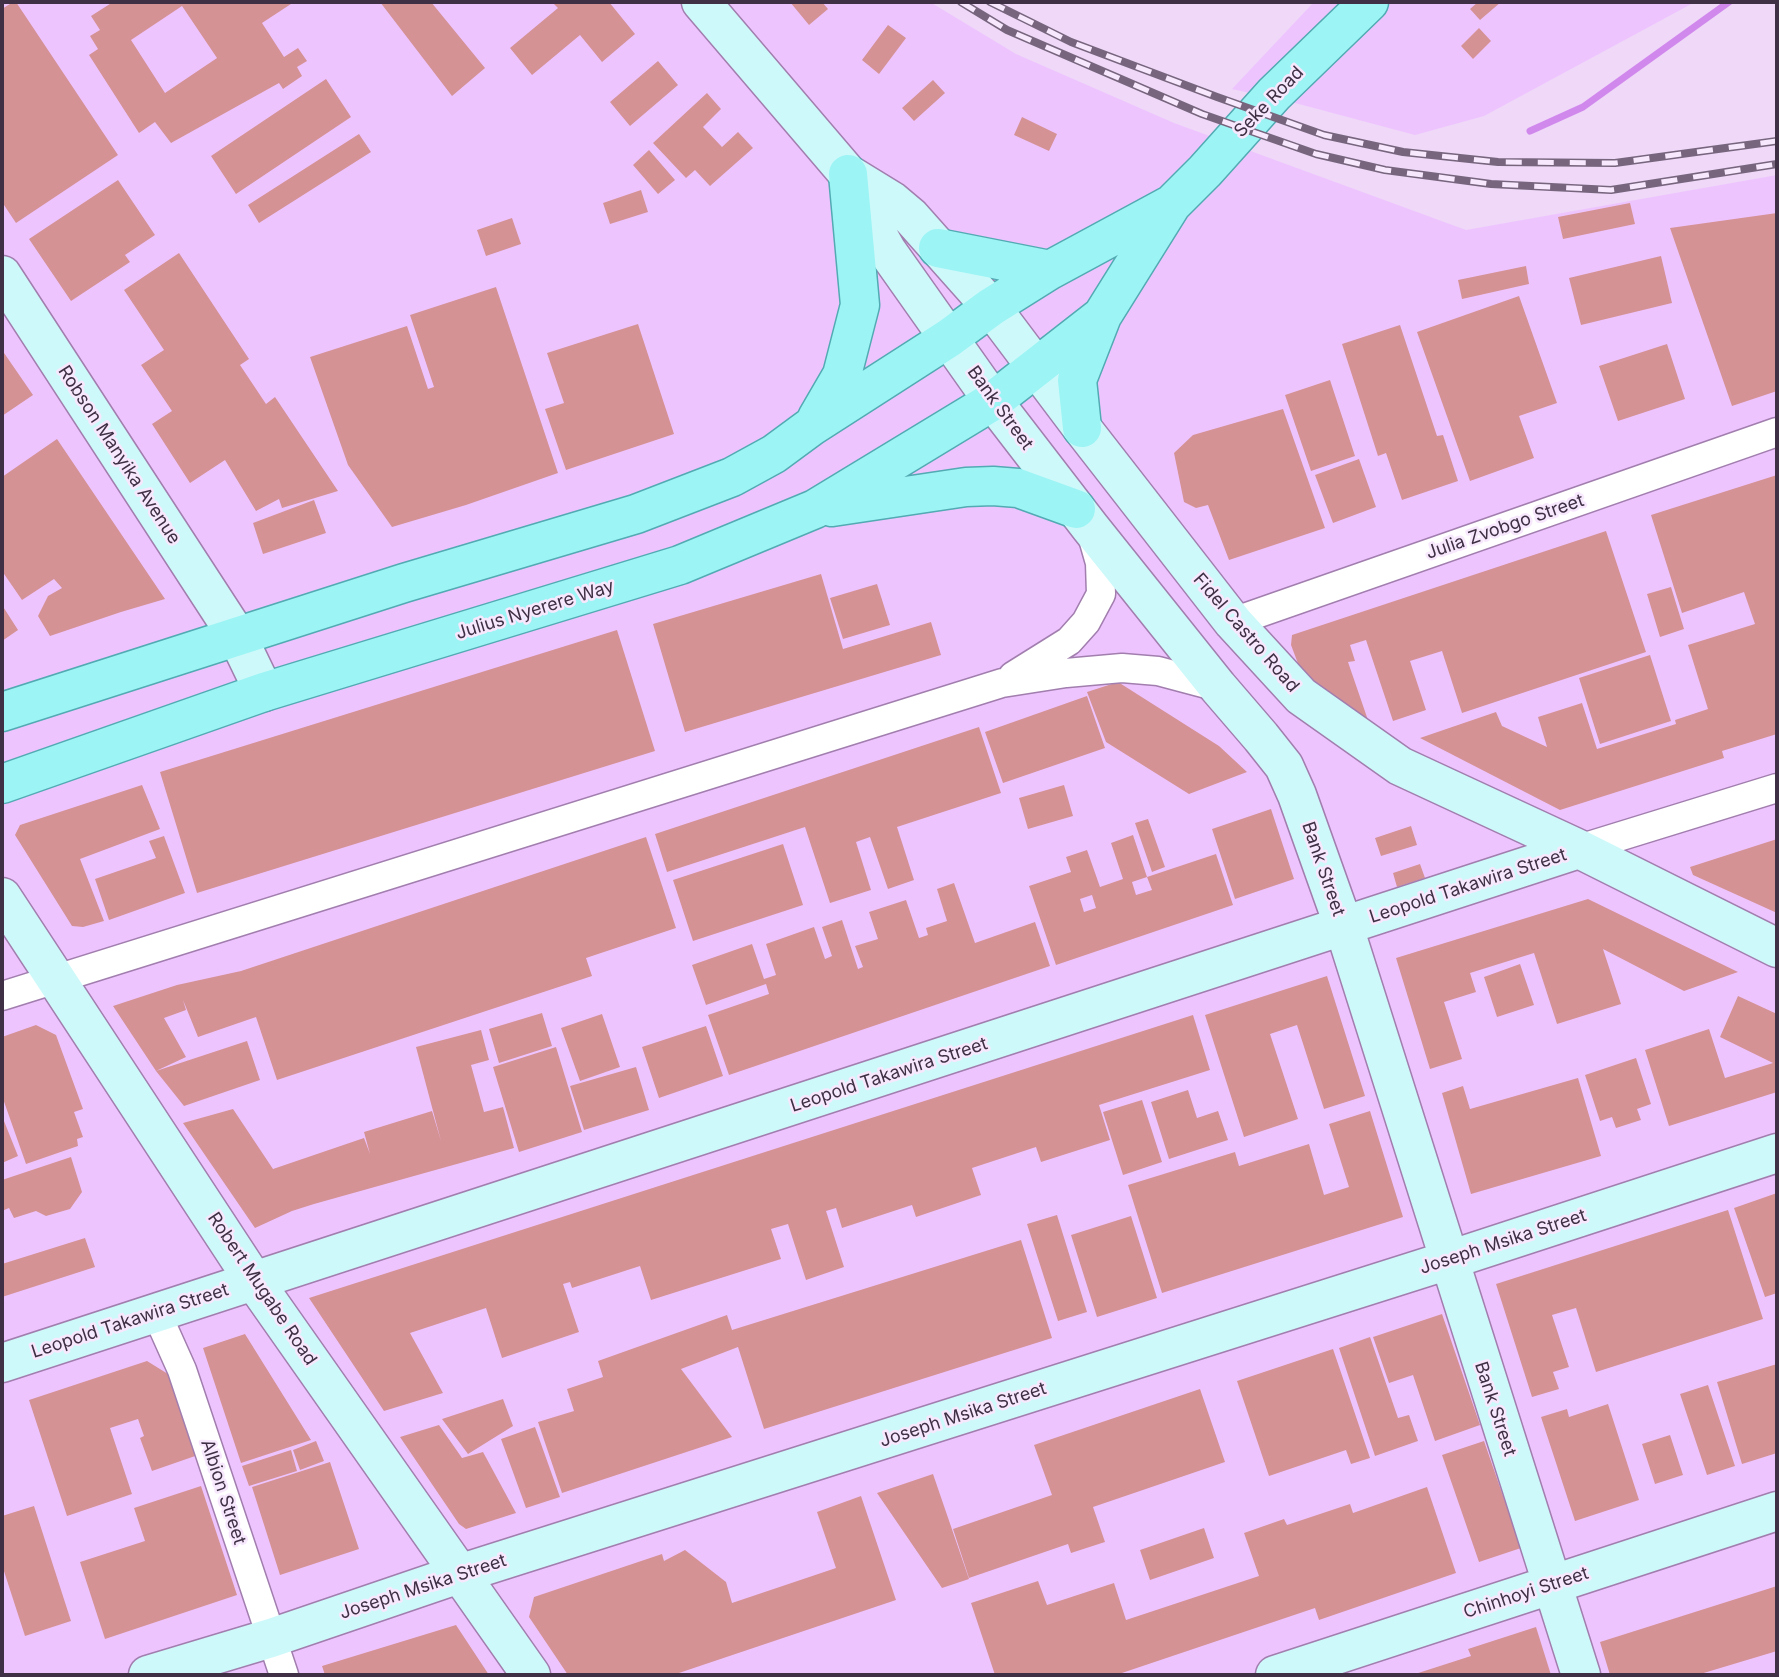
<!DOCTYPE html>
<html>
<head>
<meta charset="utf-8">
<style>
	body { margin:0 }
	#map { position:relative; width:1779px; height:1677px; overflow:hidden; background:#efd8f8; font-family:Inter,sans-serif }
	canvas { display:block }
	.frame { position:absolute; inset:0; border:4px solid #3f3045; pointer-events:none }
</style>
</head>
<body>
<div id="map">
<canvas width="1779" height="1677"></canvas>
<div class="frame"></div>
</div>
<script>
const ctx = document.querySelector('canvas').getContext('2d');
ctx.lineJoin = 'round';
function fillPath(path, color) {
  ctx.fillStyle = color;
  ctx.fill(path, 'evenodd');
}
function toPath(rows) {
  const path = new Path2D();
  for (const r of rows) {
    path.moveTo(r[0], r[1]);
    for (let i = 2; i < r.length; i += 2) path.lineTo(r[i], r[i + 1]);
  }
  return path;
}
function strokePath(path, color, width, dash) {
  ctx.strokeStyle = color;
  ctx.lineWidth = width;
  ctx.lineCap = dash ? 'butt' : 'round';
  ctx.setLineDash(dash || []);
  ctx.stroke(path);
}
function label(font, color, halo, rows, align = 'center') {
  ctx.font = font + ' Inter,sans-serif';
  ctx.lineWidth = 5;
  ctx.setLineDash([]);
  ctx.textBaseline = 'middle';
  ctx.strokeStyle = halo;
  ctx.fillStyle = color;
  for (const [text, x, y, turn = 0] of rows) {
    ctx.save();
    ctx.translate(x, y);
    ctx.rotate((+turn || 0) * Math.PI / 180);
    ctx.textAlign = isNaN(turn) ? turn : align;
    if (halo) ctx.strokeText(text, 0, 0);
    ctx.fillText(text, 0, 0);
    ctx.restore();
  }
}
fillPath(toPath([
	[2,2,930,2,1016,54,1174,123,1466,230,1777,175,1777,1675,2,1675],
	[1314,2,1695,2,1484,116,1415,135,1299,104,1232,89]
]), '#eec4ff');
strokePath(toPath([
	[1530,131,1583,107,1729,2]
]), '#d188ed', 7);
fillPath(toPath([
	[13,2,16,2,118,155,16,223,2,202,2,9],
	[113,2,294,2,262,23,284,57,298,48,307,61,297,67,302,76,283,89,279,83,171,143,155,122,139,133,89,55,98,49,90,36,100,30,91,16],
	[182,6,217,58,165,93,131,40],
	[380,2,431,2,485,68,452,96],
	[552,2,609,2,635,34,602,62,580,35,532,75,510,48,558,8],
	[790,2,822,2,828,9,809,25],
	[1478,2,1501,2,1480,20,1470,9],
	[888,25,906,38,879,74,862,60],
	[1479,28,1491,41,1473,59,1461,46],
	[658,61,678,85,630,126,610,102],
	[326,79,351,117,236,194,211,156],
	[933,80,945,93,914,121,902,108],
	[707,93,721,109,703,127,722,147,738,132,753,148,710,186,695,170,686,178,653,143],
	[1022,117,1057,134,1049,151,1014,135],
	[359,134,371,152,259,223,248,205],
	[649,150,675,180,658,194,633,165],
	[118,180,155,235,125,255,130,262,71,301,29,239],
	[641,190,648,212,610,224,603,203],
	[1630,203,1635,224,1563,239,1558,217],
	[1777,213,1777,391,1732,406,1670,228],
	[512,218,521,244,486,256,477,230],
	[179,253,249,359,240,365,266,404,275,397,338,491,282,508,279,499,256,511,225,460,190,483,152,424,172,411,141,365,164,350,124,290],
	[1661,256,1672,303,1581,325,1569,278],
	[1526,266,1529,284,1462,299,1458,280],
	[496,287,558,473,466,505,392,527,348,465,310,357,407,326,428,389,434,387,410,315],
	[1519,296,1557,403,1519,416,1534,458,1470,481,1417,332],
	[638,324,674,434,566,470,545,409,564,403,547,353],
	[1400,325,1437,436,1443,435,1458,481,1402,500,1386,453,1378,456,1342,344],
	[1667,344,1685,399,1618,421,1599,366],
	[2,350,33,395,2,416],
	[1330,380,1355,456,1311,471,1285,395],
	[1283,409,1325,528,1229,560,1208,505,1196,508,1184,502,1174,453,1193,435],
	[57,439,165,599,121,612,50,636,38,616,48,596,62,588,54,579,22,600,2,571,2,477],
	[1359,459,1376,507,1333,523,1315,475],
	[1777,475,1777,734,1722,751,1724,758,1560,810,1420,738,1496,712,1502,726,1547,747,1538,717,1582,703,1597,749,1676,724,1675,720,1708,709,1688,645,1755,624,1744,592,1682,613,1651,515],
	[314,500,326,533,263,554,253,523],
	[1606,531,1646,652,1462,713,1442,651,1410,661,1426,710,1393,721,1366,640,1350,645,1355,661,1348,662,1370,726,1308,690,1291,645,1292,635],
	[821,574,843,649,931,622,941,655,685,732,653,624],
	[877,584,890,625,843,639,830,598],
	[1671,587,1684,629,1660,637,1647,594],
	[2,605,18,630,2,641],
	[617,630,655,751,197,893,160,772],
	[1650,655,1671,721,1600,744,1579,678],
	[1118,682,1219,746,1247,772,1189,794,1106,742,1087,692],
	[1087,696,1105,748,1003,783,985,732],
	[979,727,1001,793,897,827,914,880,888,889,870,837,856,842,871,890,830,903,805,827,667,872,655,834],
	[142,785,160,829,80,859,104,921,83,927,72,926,15,835,20,825],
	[1064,785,1073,816,1028,829,1019,798],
	[1271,809,1294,879,1235,899,1212,829],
	[1148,819,1165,867,1152,872,1135,823],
	[1411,826,1417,845,1381,856,1375,838],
	[1133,835,1147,877,1132,882,1136,895,1152,890,1147,877,1216,854,1233,905,1056,965,1029,886,1071,872,1066,857,1087,850,1100,887,1123,879,1111,843],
	[1092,895,1096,908,1084,912,1080,899],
	[164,836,185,893,109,920,95,879,156,858,149,841],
	[646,837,676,928,586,958,592,976,277,1080,256,1017,198,1037,183,1000,186,1010,164,1018,186,1057,156,1071,247,1041,260,1080,184,1106,156,1071,113,1006,177,985,241,971],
	[1777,839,1777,913,1693,875,1690,867],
	[783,844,803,905,693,941,673,880],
	[1420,864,1425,878,1397,887,1393,873],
	[954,883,975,943,1035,922,1050,966,729,1075,708,1015,769,994,766,984,706,1005,692,965,752,944,764,979,776,975,766,944,814,927,825,959,832,956,822,927,842,920,858,969,863,967,855,946,878,939,869,912,906,900,919,938,928,935,926,928,947,921,937,889],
	[1588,899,1738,972,1684,991,1603,949,1621,1004,1557,1024,1534,953,1470,973,1476,992,1444,1002,1462,1059,1430,1069,1396,958],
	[1520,964,1534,1005,1497,1017,1484,977],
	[1327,976,1365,1096,1324,1109,1297,1025,1270,1034,1298,1119,1244,1137,1205,1015],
	[1738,996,1777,1014,1777,1092,1669,1126,1645,1050,1709,1029,1725,1078,1773,1063,1720,1037],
	[542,1013,552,1046,499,1063,489,1029],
	[602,1014,620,1067,580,1081,561,1028],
	[1193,1015,1210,1070,1099,1105,1110,1140,1041,1162,1036,1147,972,1168,981,1195,916,1217,912,1205,842,1228,836,1208,826,1211,844,1267,806,1280,788,1224,771,1229,781,1259,651,1300,640,1266,572,1288,570,1282,563,1284,579,1332,502,1358,486,1308,410,1333,443,1393,384,1411,309,1298],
	[36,1025,56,1035,83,1109,74,1112,83,1137,77,1139,78,1146,26,1164,2,1096,2,1037],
	[706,1026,723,1076,659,1098,642,1047],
	[481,1030,489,1060,471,1065,484,1112,503,1107,514,1148,314,1204,292,1211,255,1228,183,1123,233,1109,273,1169,364,1138,370,1154,364,1132,432,1111,441,1141,416,1047],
	[556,1047,582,1132,519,1152,493,1067],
	[1636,1058,1651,1104,1637,1109,1641,1120,1616,1128,1612,1117,1600,1121,1585,1075],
	[636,1067,649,1110,584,1130,570,1086],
	[1578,1078,1601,1156,1471,1194,1442,1093,1463,1086,1470,1109],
	[1188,1090,1197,1118,1218,1111,1228,1140,1169,1159,1151,1102],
	[1142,1100,1162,1162,1123,1175,1103,1112],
	[1370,1111,1403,1217,1162,1293,1128,1185,1235,1152,1239,1166,1309,1144,1324,1195,1349,1187,1329,1124],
	[2,1116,18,1156,2,1163],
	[71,1157,82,1192,70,1209,46,1216,36,1211,14,1218,9,1208,2,1211,2,1180],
	[1777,1193,1777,1293,1765,1297,1734,1208],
	[1728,1210,1763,1319,1596,1372,1576,1308,1552,1315,1569,1367,1553,1372,1559,1389,1532,1397,1496,1284],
	[1057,1215,1087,1312,1058,1321,1027,1224],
	[1131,1216,1157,1298,1097,1317,1071,1235],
	[85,1238,95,1267,2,1297,2,1264],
	[1021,1240,1052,1338,764,1429,738,1347,681,1369,732,1437,562,1493,538,1422,574,1411,567,1389,603,1377,598,1361,727,1315,732,1330],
	[1442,1314,1480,1425,1435,1441,1413,1375,1389,1383,1373,1337],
	[245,1334,311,1440,241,1463,203,1348],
	[1370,1337,1398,1418,1409,1415,1418,1441,1375,1456,1339,1348],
	[1333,1349,1370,1458,1351,1464,1346,1450,1269,1476,1237,1381],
	[147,1361,168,1374,198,1455,152,1471,140,1438,144,1436,138,1419,110,1428,132,1494,67,1516,29,1400],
	[1777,1364,1777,1453,1742,1464,1717,1382],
	[1708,1385,1735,1466,1707,1475,1680,1394],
	[1200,1389,1225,1462,1093,1507,1105,1542,1071,1553,1068,1544,969,1578,953,1529,1052,1495,1034,1445],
	[503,1399,513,1426,468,1454,442,1419],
	[1608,1404,1639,1500,1575,1521,1541,1417,1567,1409,1569,1417],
	[439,1425,462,1458,483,1452,516,1513,466,1529,459,1524,400,1437],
	[535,1427,560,1497,526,1508,501,1439],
	[1670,1435,1683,1475,1655,1484,1642,1444],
	[316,1441,324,1461,300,1470,293,1450],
	[1484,1441,1521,1548,1479,1562,1442,1455],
	[291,1450,297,1471,249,1486,242,1466],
	[330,1462,359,1549,280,1575,252,1487],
	[933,1474,969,1579,942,1588,877,1493],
	[201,1486,237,1595,105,1639,80,1562,145,1541,134,1508],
	[1427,1487,1456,1573,1319,1620,1315,1608,1116,1675,995,1675,971,1603,1038,1581,1047,1605,1114,1583,1126,1620,1259,1576,1244,1533,1284,1519,1287,1525,1350,1504,1353,1513],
	[861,1496,896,1600,673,1675,568,1675,529,1617,534,1597,662,1554,664,1561,685,1550,726,1582,732,1603,836,1568,817,1512],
	[34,1506,71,1621,25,1636,2,1565,2,1516],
	[1204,1528,1214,1558,1150,1580,1140,1550],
	[1777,1586,1777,1651,1697,1675,1610,1675,1600,1642],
	[456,1625,489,1675,325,1675,322,1666],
	[1536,1627,1551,1675,1412,1675,1471,1656,1468,1649]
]), '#d59295');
const street = toPath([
	[1233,622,1777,432],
	[1013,676,1069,641,1086,622,1101,594,1100,563,1092,535],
	[1579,849,1777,788],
	[2,996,1002,683,1066,673,1122,668,1158,671,1218,687],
	[156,1312,182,1370,284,1675]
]);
const secondary = toPath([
	[701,2,848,174,869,219,887,251,993,401,1090,527,1218,687,1261,737,1284,766,1297,795,1344,927,1581,1675],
	[848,174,892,201,911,217,991,307,1082,428,1233,622,1301,696,1400,766,1579,849,1777,948],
	[2,275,237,636,264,692],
	[2,897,254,1281,531,1675],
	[2,1363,1579,849],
	[148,1675,271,1638,459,1574,1449,1260,1777,1153],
	[1275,1675,1777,1511]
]);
const primary = toPath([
	[938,248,1050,270],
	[817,418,842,375,860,305,848,174],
	[1082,428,1077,380,1102,316,1172,204,1205,171,1274,94,1369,2],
	[832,507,966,487,993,486,1018,488,1076,509],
	[2,712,404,583,636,514,732,477,774,454,812,426,949,338,991,307,1050,270,1172,204],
	[2,784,264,692,680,565,815,509,993,401,1102,316]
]);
strokePath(street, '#a17eae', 31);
strokePath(secondary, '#a17eae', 41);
strokePath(primary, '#52aab3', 41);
strokePath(street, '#fff', 28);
strokePath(secondary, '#cef9fa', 38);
strokePath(primary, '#9df4f5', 38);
const rail = toPath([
	[961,2,1007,30,1202,114,1316,154,1385,170,1491,184,1611,190,1777,164],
	[990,2,1071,42,1217,97,1324,135,1403,152,1498,162,1615,163,1777,141]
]);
strokePath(rail, '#77657e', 8);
strokePath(rail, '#f8e8fe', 5, [16]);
label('18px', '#3f3045', '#f8e8fe', [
	["Seke Road",1269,102,-46],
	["Bank Street",1000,408,54],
	["Robson Manyika Avenue",119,455,57],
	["Julia Zvobgo Street",1505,527,-19],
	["Julius Nyerere Way",535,610,-17],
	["Fidel Castro Road",1246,633,49],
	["Bank Street",1323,869,71],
	["Leopold Takawira Street",1468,886,-18],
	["Leopold Takawira Street",889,1075,-18],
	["Joseph Msika Street",1503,1242,-18],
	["Robert Mugabe Road",262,1289,56],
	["Leopold Takawira Street",130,1321,-18],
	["Bank Street",1495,1409,72],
	["Joseph Msika Street",963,1415,-18],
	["Albion Street",223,1492,72],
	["Joseph Msika Street",423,1587,-18],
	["Chinhoyi Street",1526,1593,-18]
]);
</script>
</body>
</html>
